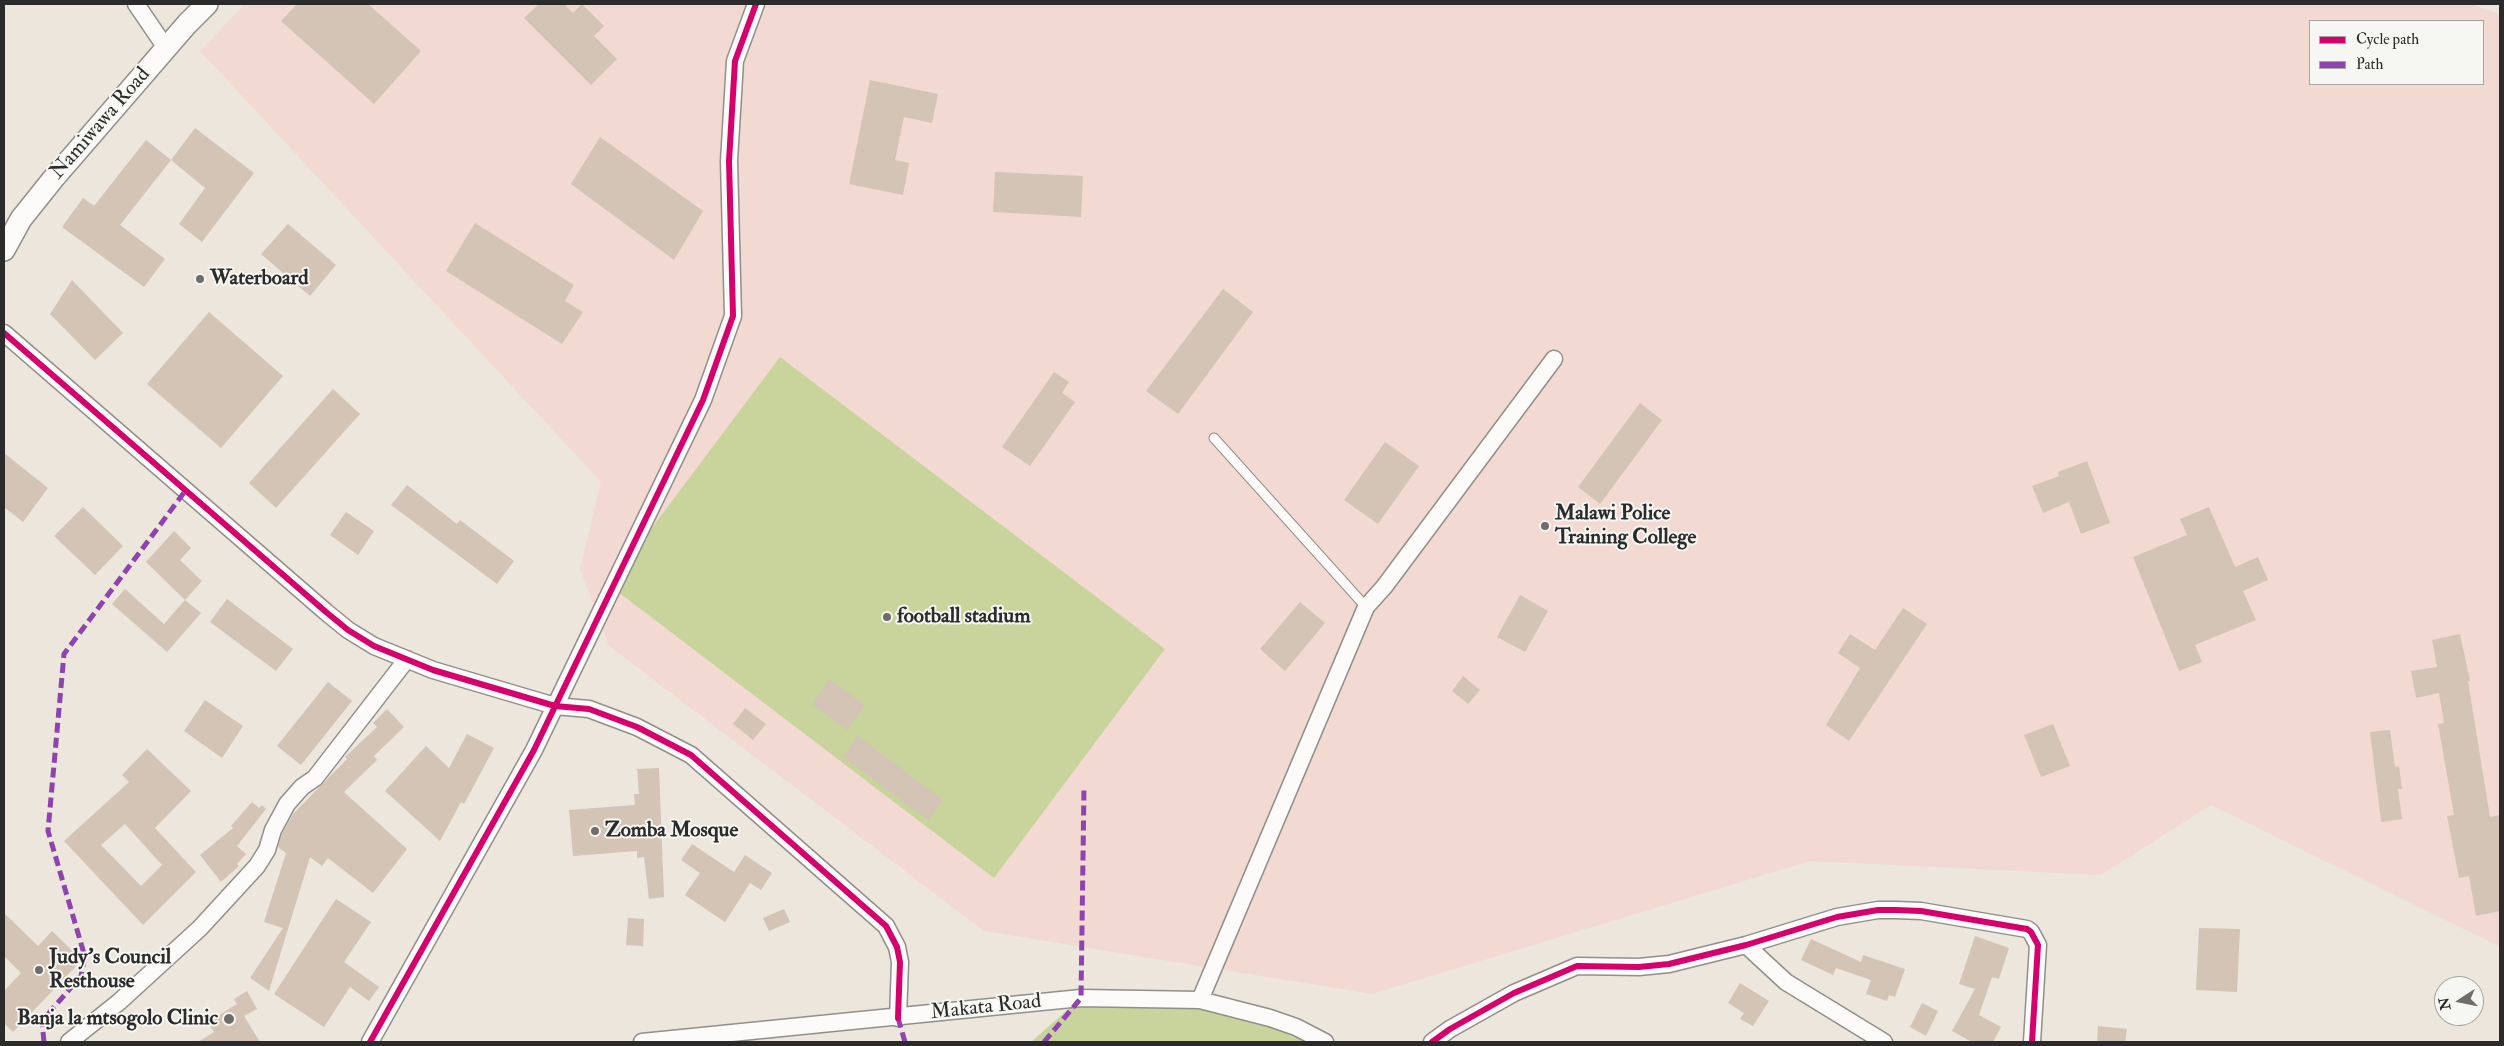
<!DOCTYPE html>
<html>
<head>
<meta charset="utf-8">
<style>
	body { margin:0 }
	#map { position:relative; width:2504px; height:1046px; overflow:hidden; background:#ece6dc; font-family:"IM FELL Double Pica",serif }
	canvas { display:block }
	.frame { position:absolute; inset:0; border:5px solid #2b2b2b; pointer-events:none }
	.legend { position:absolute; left:2309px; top:20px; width:175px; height:65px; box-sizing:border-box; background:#f6f6f2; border:1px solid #a5a5a2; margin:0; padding:6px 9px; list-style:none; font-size:15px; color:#2b2b2b }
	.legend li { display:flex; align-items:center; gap:10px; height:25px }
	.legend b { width:25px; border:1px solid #a5a5a2 }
	.north { position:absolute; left:2434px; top:976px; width:50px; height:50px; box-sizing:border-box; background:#f6f6f2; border:1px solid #a5a5a2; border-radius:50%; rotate:259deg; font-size:14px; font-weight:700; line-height:20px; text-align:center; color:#2b2b2b }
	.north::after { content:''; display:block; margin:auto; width:18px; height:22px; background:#6f6c69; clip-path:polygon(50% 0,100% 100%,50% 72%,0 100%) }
</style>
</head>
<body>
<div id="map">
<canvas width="2504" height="1046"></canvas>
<div class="frame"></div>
<ul class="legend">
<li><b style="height:6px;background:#d6006c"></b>Cycle path</li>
<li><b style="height:6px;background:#8e44ad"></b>Path</li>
</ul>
<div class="north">N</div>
</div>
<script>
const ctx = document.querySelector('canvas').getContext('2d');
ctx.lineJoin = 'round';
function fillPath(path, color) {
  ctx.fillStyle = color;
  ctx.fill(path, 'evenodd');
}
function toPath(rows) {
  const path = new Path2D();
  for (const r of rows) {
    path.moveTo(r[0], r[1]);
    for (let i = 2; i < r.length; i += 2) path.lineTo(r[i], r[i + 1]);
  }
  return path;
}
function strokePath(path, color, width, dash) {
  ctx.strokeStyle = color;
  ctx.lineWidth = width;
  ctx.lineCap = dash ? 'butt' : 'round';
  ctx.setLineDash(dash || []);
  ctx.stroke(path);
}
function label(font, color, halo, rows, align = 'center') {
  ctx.font = font + ' "IM FELL Double Pica",serif';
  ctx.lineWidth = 4;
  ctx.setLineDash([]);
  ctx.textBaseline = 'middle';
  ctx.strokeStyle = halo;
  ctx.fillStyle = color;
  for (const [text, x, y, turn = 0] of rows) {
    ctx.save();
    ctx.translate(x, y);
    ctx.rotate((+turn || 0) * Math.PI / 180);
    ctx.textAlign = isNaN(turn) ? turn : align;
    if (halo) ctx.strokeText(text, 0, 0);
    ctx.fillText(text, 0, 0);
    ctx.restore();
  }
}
fillPath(toPath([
	[245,4,2470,4,2500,14,2500,947,2211,805,2101,875,1810,861,1372,994,984,931,609,646,580,569,601,482,200,51],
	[2310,21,2483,21,2483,84,2310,84]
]), '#f2dad3');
fillPath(toPath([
	[780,357,1165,649,994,878,609,585],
	[1081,998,1200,1000,1321,1042,1031,1042]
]), '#c9d39c');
fillPath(toPath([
	[297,4,368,4,421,51,374,104,281,21],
	[539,4,564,4,573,13,582,4,604,26,594,36,617,59,591,85,524,18],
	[870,80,938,94,932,123,904,117,895,160,909,163,903,195,849,184],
	[195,128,254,173,202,242,179,224,205,188,171,160],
	[600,137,703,211,674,260,571,184],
	[146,140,171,160,120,225,165,259,144,287,62,227,83,198,94,206],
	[995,172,1083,176,1081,217,993,212],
	[475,223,574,285,565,301,583,312,562,344,446,271],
	[288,224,336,265,310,296,261,254],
	[72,280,123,333,95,360,50,314],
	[1223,289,1253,312,1178,414,1146,391],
	[209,312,283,376,221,448,147,384],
	[1054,372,1069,382,1062,393,1075,402,1030,466,1002,447],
	[333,389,360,414,276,508,249,483],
	[1640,403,1662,420,1600,504,1578,487],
	[1385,442,1419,466,1378,524,1344,500],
	[4,453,48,488,23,522,4,507],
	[2087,461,2110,523,2081,534,2069,502,2043,513,2032,486,2059,476,2058,472],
	[407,485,457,524,460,520,514,561,497,584,391,505],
	[83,507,123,546,95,575,54,536],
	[2209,507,2235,567,2258,557,2268,580,2243,591,2256,620,2195,645,2202,662,2179,671,2133,557,2187,535,2180,519],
	[346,512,374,531,358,555,330,535],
	[174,531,191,548,180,560,202,581,185,600,146,562],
	[125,589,164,624,185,600,201,613,167,652,112,604],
	[1520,595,1548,611,1525,652,1497,637],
	[227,599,293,649,276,671,210,622],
	[1300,602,1325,623,1285,671,1260,649],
	[1903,608,1927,624,1849,741,1826,725,1860,668,1838,653,1850,634,1875,650],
	[2460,634,2470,681,2468,681,2490,817,2500,815,2500,911,2476,916,2469,876,2459,878,2447,816,2454,815,2438,724,2444,723,2439,693,2416,698,2411,671,2437,667,2432,640],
	[1463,676,1480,690,1468,704,1452,691],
	[830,679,865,706,847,730,812,704],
	[328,682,352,701,301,765,277,746],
	[205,700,243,726,222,758,184,731],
	[745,708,766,724,753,740,733,724],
	[387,709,404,727,374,756,377,760,344,792,407,849,373,893,328,858,322,866,310,857,269,991,250,978,283,928,264,922,286,853,278,847,282,834,293,814,347,759,345,757,377,727,373,723],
	[2053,724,2070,766,2041,777,2024,735],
	[2390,730,2395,767,2399,766,2402,789,2398,789,2402,819,2381,822,2370,732],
	[467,734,494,748,464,804,461,802,440,841,385,791,426,746,449,768],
	[858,736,943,800,928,820,843,757],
	[147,749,191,791,155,828,196,872,143,925,64,841,129,782,122,775],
	[125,824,162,865,141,886,101,845],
	[659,768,664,897,649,899,644,857,637,858,637,851,573,856,569,810,635,805,634,794,639,794,637,769],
	[252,802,259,808,262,805,266,809,237,846,246,854,237,864,239,866,221,882,200,855,233,828,231,826],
	[692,844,734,872,745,855,772,873,761,890,750,883,725,922,685,895,700,873,681,860],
	[336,899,371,922,344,962,379,987,369,1001,350,987,324,1027,274,994],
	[784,909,790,922,769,931,763,918],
	[4,913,38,946,52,931,82,960,13,1032,4,1023,4,991,21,973,4,956],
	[628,918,644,919,643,946,626,945],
	[2199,928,2240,929,2237,992,2196,990],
	[1975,936,2009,948,1999,979,1992,977,1979,1015,2001,1027,1993,1042,1972,1042,1952,1031,1975,989,1959,984],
	[1811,939,1861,962,1863,955,1905,969,1895,997,1889,995,1887,1001,1866,994,1871,980,1836,968,1833,975,1801,960],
	[1740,983,1769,1001,1753,1026,1740,1019,1744,1013,1728,1003],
	[247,991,257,1009,244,1016,260,1042,198,1042,214,1032,208,1022,237,1004,234,999],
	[1922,1003,1938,1011,1926,1036,1910,1027],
	[2098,1026,2127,1029,2125,1042,2097,1042]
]), '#d3c4b6');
const service = toPath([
	[1214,438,1366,607]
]);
const minor = toPath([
	[136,4,166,48],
	[4,333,326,612,348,630,374,646,433,670,555,706,589,709,637,727,691,755,886,926,897,947,900,962,898,1018],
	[1746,945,1786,982,1884,1042],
	[1200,1000,1366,607,1384,587,1554,359],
	[69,1042,119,1002,200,928,257,866,267,850,273,830,287,804,302,787,315,778,407,659],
	[370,1042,534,750,703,400,733,316,729,161,735,61,756,4],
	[642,1042,1081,998,1200,1000,1270,1018,1296,1027,1325,1042],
	[1432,1042,1450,1029,1514,993,1577,966,1639,967,1669,964,1746,945,1837,917,1878,910,1896,910,1921,911,2027,929,2031,932,2038,945,2032,1042]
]);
const tertiary = toPath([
	[4,250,21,219,53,179,187,24,207,4]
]);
strokePath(service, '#918f8a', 11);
strokePath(minor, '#918f8a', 19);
strokePath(tertiary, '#918f8a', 24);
strokePath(service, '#fcfbfa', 9);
strokePath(minor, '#fcfbfa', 16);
strokePath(tertiary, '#fcfbfa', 21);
strokePath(toPath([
	[898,1018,905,1042],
	[44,1042,42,1021,81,976,85,957,48,831,64,654,186,490],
	[1044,1042,1081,998,1084,787]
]), '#8e44ad', 5, [10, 5]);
strokePath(toPath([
	[4,333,326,612,348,630,374,646,433,670,555,706,589,709,637,727,691,755,886,926,897,947,900,962,898,1018],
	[370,1042,534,750,703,400,733,316,729,161,735,61,756,4],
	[1432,1042,1450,1029,1514,993,1577,966,1639,967,1669,964,1746,945,1837,917,1878,910,1896,910,1921,911,2027,929,2031,932,2038,945,2032,1042]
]), '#d6006c', 6);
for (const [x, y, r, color] of [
	[200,279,5,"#6f6c69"],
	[1545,526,5,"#6f6c69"],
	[887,617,5,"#6f6c69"],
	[595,831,5,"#6f6c69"],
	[39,970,5,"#6f6c69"],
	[229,1019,6,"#6f6c69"]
]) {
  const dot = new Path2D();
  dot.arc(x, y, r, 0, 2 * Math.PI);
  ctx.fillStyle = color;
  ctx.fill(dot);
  strokePath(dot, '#f6f6f2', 2);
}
label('21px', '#2b2b2b', '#f6f6f2', [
	["Namiwawa Road",101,124,-49],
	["Makata Road",986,1008,-6]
]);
label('bold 21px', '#2b2b2b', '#f6f6f2', [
	["Waterboard",210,279],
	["Malawi Police",1555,514],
	["Training College",1555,538],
	["football stadium",897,617],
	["Zomba Mosque",605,831],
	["Judy's Council",49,958],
	["Resthouse",49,982],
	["Banja la mtsogolo Clinic",218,1019,"right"]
], 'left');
</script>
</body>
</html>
